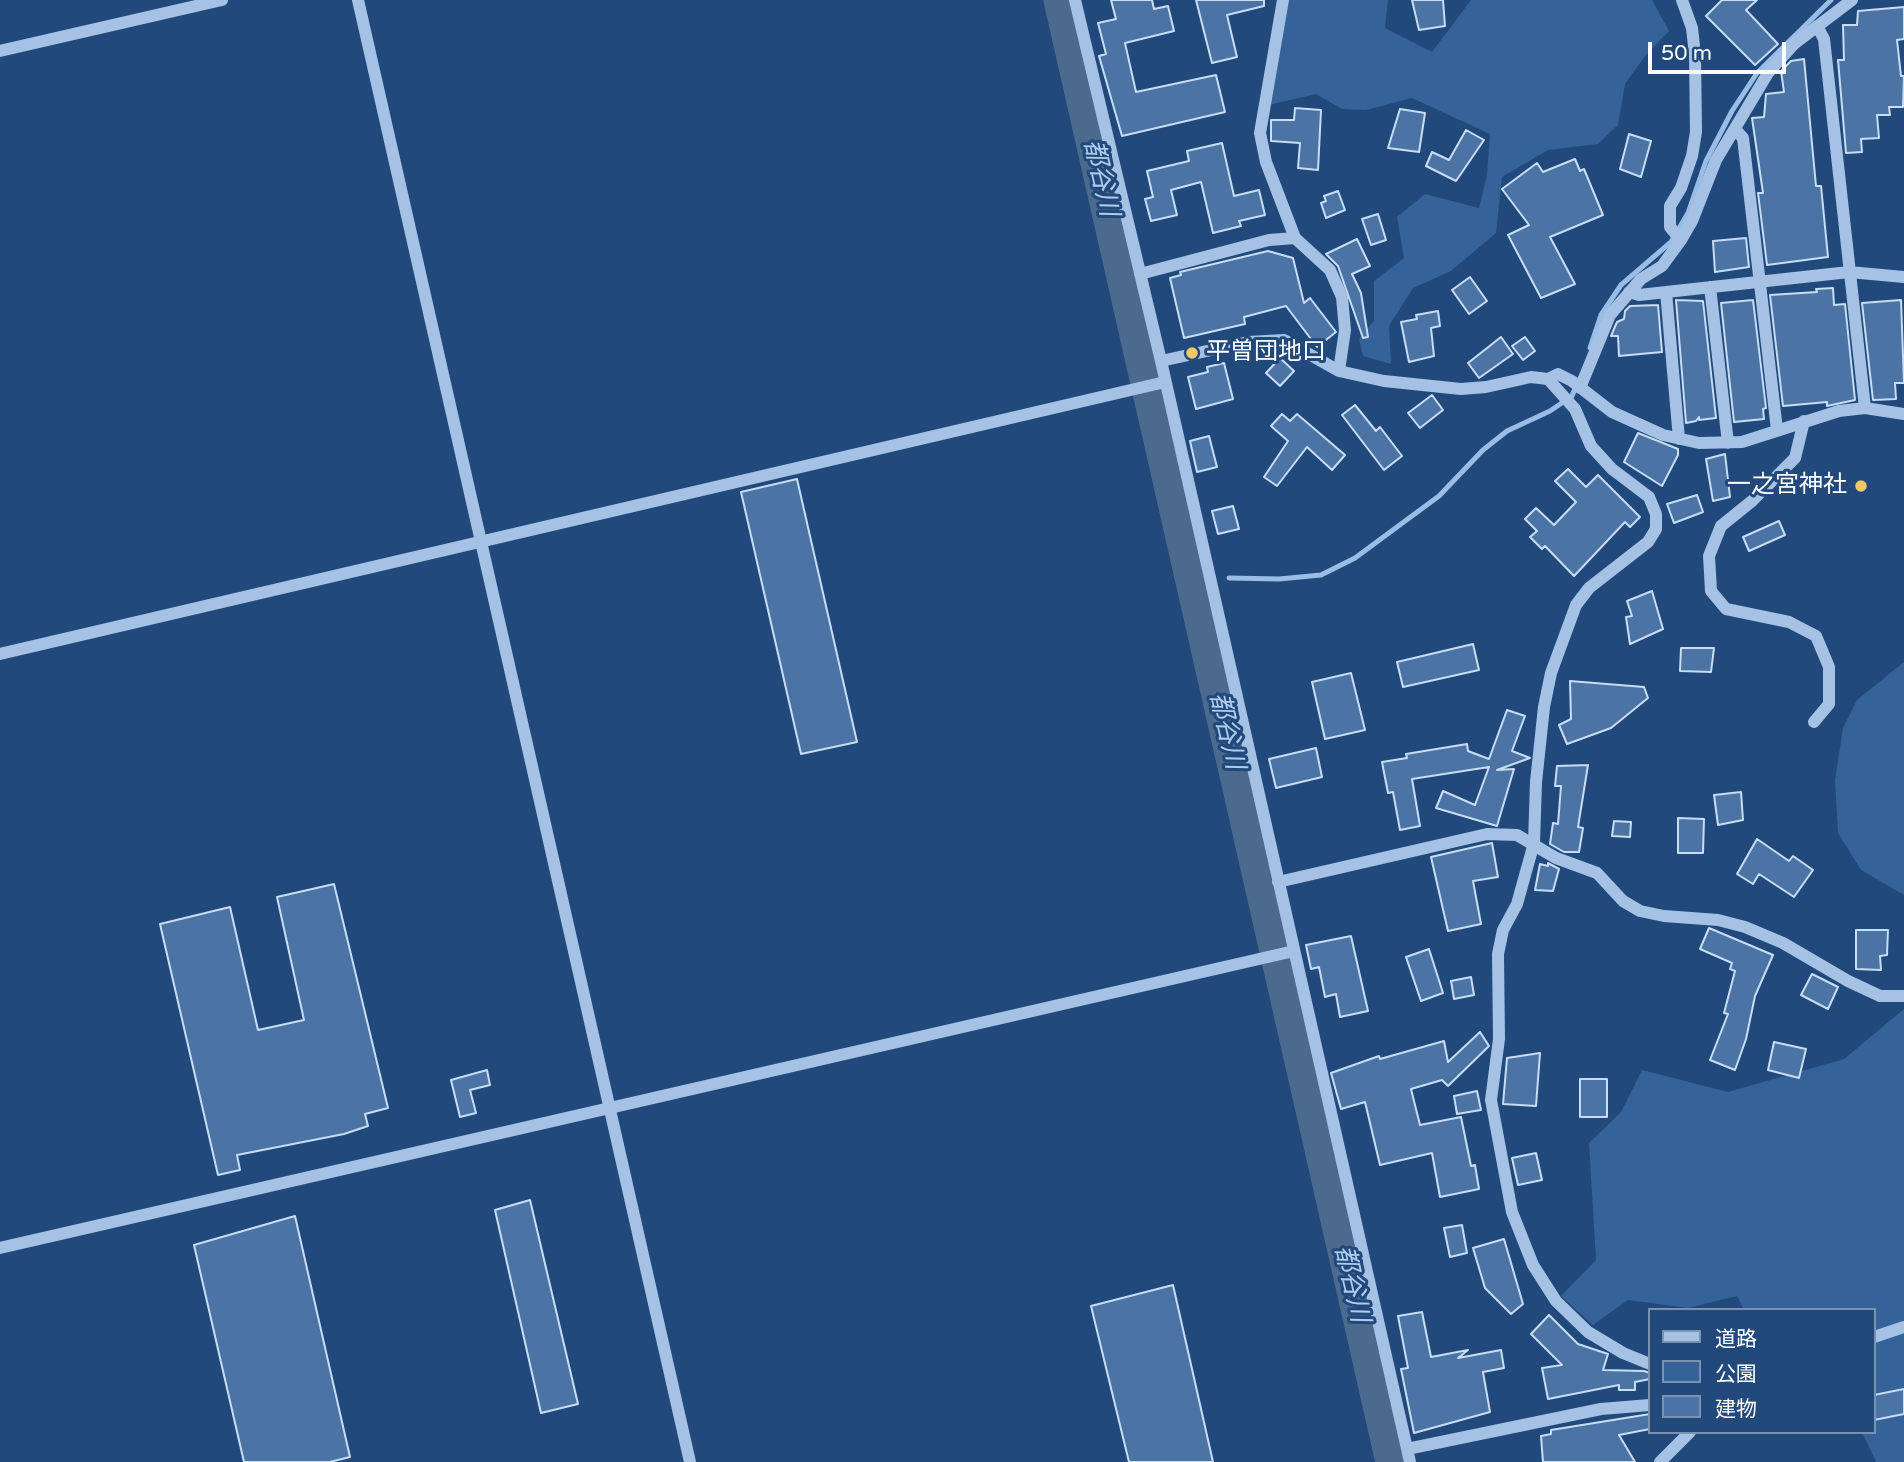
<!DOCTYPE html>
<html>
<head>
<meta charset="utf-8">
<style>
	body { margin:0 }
	#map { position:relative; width:1904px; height:1462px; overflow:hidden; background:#22497b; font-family:"Varela Round","Noto Sans JP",sans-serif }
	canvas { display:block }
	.legend { position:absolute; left:1648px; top:1308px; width:228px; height:126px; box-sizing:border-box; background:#22497b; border:2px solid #7a92b0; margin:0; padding:9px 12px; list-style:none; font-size:21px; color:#fff }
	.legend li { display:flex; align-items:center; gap:14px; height:35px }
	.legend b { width:35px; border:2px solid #7a92b0 }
	.scale { position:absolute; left:1648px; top:42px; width:138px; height:32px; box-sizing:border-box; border:4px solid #fff; border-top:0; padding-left:9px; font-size:21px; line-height:24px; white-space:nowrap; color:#fff; -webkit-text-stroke:5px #22497b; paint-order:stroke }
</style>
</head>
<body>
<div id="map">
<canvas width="1904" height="1462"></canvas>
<ul class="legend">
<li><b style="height:9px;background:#a5c2e5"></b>道路</li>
<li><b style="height:19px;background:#356298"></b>公園</li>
<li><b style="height:19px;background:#4b73a4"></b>建物</li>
</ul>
<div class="scale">50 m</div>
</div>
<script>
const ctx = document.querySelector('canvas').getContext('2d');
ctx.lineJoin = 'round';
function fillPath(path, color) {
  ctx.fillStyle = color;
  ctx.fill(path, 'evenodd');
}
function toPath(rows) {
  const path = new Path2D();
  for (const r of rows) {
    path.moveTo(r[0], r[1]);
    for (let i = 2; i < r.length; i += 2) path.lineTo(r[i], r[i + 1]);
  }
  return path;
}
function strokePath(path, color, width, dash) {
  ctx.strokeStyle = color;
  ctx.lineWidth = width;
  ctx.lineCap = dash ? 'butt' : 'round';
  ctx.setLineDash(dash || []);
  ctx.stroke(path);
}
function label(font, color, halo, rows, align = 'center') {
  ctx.font = font + ' "Varela Round","Noto Sans JP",sans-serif';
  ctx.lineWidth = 6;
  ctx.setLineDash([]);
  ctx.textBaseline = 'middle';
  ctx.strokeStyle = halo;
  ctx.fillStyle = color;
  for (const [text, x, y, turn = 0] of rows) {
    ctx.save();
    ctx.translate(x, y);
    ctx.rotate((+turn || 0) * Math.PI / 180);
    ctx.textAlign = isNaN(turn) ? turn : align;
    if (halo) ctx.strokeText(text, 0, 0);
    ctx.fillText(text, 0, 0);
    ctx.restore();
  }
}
fillPath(toPath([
	[1283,0,1388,0,1385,28,1432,52,1471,0,1652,0,1669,31,1645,56,1625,84,1618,125,1598,144,1548,150,1502,177,1496,233,1451,271,1413,288,1389,326,1391,364,1363,356,1359,339,1374,321,1374,281,1404,258,1397,217,1425,194,1479,208,1487,175,1490,134,1412,98,1366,110,1342,109,1316,94,1264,106],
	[1904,662,1904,895,1861,870,1838,833,1835,780,1843,728,1857,700],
	[1904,1009,1904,1462,1876,1462,1862,1432,1874,1432,1874,1310,1744,1310,1737,1296,1688,1308,1628,1300,1593,1325,1561,1296,1596,1260,1589,1143,1621,1112,1642,1070,1728,1092,1844,1059]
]), '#356298');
strokePath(toPath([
	[1590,348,1601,315,1621,285,1671,242,1688,213,1706,161,1732,111,1757,73,1831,0],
	[1229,578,1279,579,1321,575,1355,558,1439,496,1483,450,1507,431,1550,411,1572,396,1576,386]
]), '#99bde6', 5);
strokePath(toPath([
	[1060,0,1392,1462]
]), '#4c698e', 33);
const building = toPath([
	[1111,0,1152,0,1154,9,1168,6,1174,31,1125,43,1136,92,1216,75,1225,112,1122,136,1099,56,1106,54,1098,23,1116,19,1111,0],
	[1196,0,1264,0,1264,6,1227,15,1237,57,1212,63,1196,0],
	[1412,0,1443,0,1445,26,1419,30,1412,0],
	[1722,0,1757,0,1746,10,1778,44,1755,65,1706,16,1722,0],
	[1904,7,1904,39,1897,40,1901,76,1904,76,1903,107,1889,107,1890,115,1877,115,1879,138,1861,139,1862,152,1846,153,1838,60,1844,60,1843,25,1857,25,1858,11,1904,7],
	[1804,59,1816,186,1821,186,1828,257,1767,265,1758,193,1763,193,1752,118,1764,117,1766,94,1784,92,1781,71,1791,61,1804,59],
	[1295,108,1321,110,1318,170,1298,168,1300,143,1271,141,1271,120,1294,120,1295,108],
	[1400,109,1425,113,1419,152,1388,148,1400,109],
	[1466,130,1484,140,1456,181,1426,166,1432,152,1449,160,1466,130],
	[1629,134,1651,141,1641,177,1620,169,1629,134],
	[1222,143,1234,196,1259,190,1265,215,1239,221,1241,226,1213,233,1201,182,1171,190,1177,215,1151,221,1145,199,1153,197,1147,171,1189,161,1187,151,1222,143],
	[1575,159,1580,171,1584,169,1603,215,1550,237,1575,284,1541,298,1508,235,1529,225,1502,189,1537,163,1543,172,1575,159],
	[1338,191,1345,210,1326,218,1321,203,1326,201,1324,196,1338,191],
	[1378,214,1386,240,1371,245,1362,219,1378,214],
	[1746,238,1749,267,1715,272,1713,241,1746,238],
	[1357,239,1370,266,1352,274,1361,293,1368,337,1363,338,1338,266,1326,254,1357,239],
	[1268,251,1293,258,1304,303,1310,298,1336,332,1317,347,1286,306,1244,317,1245,324,1184,338,1170,278,1181,275,1180,272,1268,251],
	[1470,277,1487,301,1469,314,1452,290,1470,277],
	[1833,288,1834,305,1845,304,1855,400,1827,406,1827,402,1783,406,1770,295,1817,292,1816,289,1833,288],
	[1676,300,1703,301,1716,418,1699,420,1699,417,1696,421,1686,423,1676,300],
	[1753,300,1766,408,1763,409,1764,419,1734,422,1721,303,1753,300],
	[1901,300,1904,383,1895,383,1896,399,1873,400,1862,303,1901,300],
	[1658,305,1662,352,1619,356,1618,336,1611,336,1617,322,1624,319,1625,311,1630,306,1658,305],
	[1438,311,1440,326,1431,328,1434,356,1409,362,1401,322,1417,319,1416,315,1438,311],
	[1501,337,1513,354,1479,378,1468,363,1501,337],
	[1525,337,1535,351,1523,360,1512,346,1525,337],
	[1280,358,1294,371,1280,386,1266,373,1280,358],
	[1224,363,1233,399,1196,409,1188,377,1208,372,1207,367,1224,363],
	[1432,395,1443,410,1420,428,1408,413,1432,395],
	[1355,405,1376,431,1380,427,1402,456,1384,470,1342,415,1355,405],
	[1282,414,1290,421,1297,414,1345,455,1332,470,1307,447,1277,486,1264,477,1288,441,1271,426,1282,414],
	[1638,433,1678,449,1678,455,1662,486,1624,462,1638,433],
	[1209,436,1217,467,1197,472,1190,441,1209,436],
	[1725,454,1730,497,1713,501,1706,459,1725,454],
	[1568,469,1586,487,1598,475,1640,517,1630,527,1625,522,1574,576,1545,546,1542,549,1530,537,1537,531,1525,519,1536,508,1554,525,1576,502,1555,481,1568,469],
	[797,479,857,742,801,754,741,492,797,479],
	[1697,495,1703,512,1674,523,1667,504,1697,495],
	[1233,506,1239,529,1218,534,1212,511,1233,506],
	[1779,521,1785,535,1749,551,1743,537,1779,521],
	[1652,591,1663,629,1630,644,1626,617,1632,616,1627,601,1652,591],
	[1473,644,1479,670,1403,687,1397,662,1473,644],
	[1681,648,1714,648,1711,672,1680,671,1681,648],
	[1351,673,1365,730,1325,739,1312,682,1351,673],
	[1570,681,1644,687,1648,698,1611,728,1567,744,1559,725,1571,719,1570,681],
	[1507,710,1525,716,1512,751,1530,758,1497,770,1514,769,1497,826,1436,808,1443,791,1475,805,1489,767,1412,779,1420,826,1400,830,1393,792,1388,793,1382,762,1407,758,1406,754,1467,744,1468,751,1489,759,1507,710],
	[1316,748,1322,777,1276,788,1269,759,1316,748],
	[1588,765,1578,827,1583,828,1579,852,1564,852,1550,844,1553,823,1558,824,1561,786,1555,786,1557,766,1588,765],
	[1741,792,1743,820,1718,825,1714,795,1741,792],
	[1678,818,1704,819,1703,853,1678,853,1678,818],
	[1614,821,1631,822,1630,837,1612,836,1614,821],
	[1757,839,1789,861,1793,856,1813,870,1794,897,1759,874,1753,884,1737,874,1757,839],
	[1492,843,1498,877,1473,881,1481,924,1448,931,1431,857,1492,843],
	[1548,863,1559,869,1553,891,1535,890,1540,864,1548,866,1548,863],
	[334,884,388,1108,365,1114,368,1126,344,1134,237,1155,240,1170,218,1175,160,924,230,907,258,1030,304,1020,277,897,334,884],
	[1709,928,1773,955,1755,996,1746,1039,1735,1070,1710,1060,1728,1014,1724,1013,1735,971,1730,969,1732,963,1700,949,1709,928],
	[1856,930,1888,930,1887,955,1880,956,1881,970,1856,969,1856,930],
	[1351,936,1368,1011,1340,1017,1336,994,1325,997,1319,967,1311,969,1306,945,1351,936],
	[1429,949,1443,993,1421,1001,1406,957,1429,949],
	[1812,974,1838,987,1828,1009,1801,995,1812,974],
	[1471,977,1474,995,1454,999,1451,981,1471,977],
	[1480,1032,1489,1046,1448,1086,1442,1080,1411,1089,1420,1125,1461,1117,1471,1166,1475,1165,1479,1189,1440,1197,1432,1153,1380,1165,1365,1102,1341,1109,1331,1073,1379,1056,1380,1059,1444,1041,1448,1062,1480,1032],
	[1774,1042,1806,1049,1799,1078,1768,1070,1774,1042],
	[1540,1053,1536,1106,1503,1104,1507,1058,1540,1053],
	[487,1070,490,1085,470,1090,476,1113,460,1117,451,1080,487,1070],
	[1580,1079,1607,1079,1607,1117,1580,1117,1580,1079],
	[1477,1091,1481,1110,1457,1114,1454,1096,1477,1091],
	[1536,1153,1542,1180,1518,1185,1512,1158,1536,1153],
	[530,1200,578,1404,541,1413,495,1210,530,1200],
	[295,1216,350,1457,330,1462,244,1462,194,1245,295,1216],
	[1462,1225,1467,1253,1450,1257,1444,1228,1462,1225],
	[1504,1239,1523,1304,1511,1314,1485,1288,1473,1248,1504,1239],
	[1173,1285,1213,1462,1129,1462,1091,1306,1173,1285],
	[1422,1312,1431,1357,1468,1350,1458,1358,1501,1350,1504,1368,1483,1372,1490,1412,1414,1433,1401,1369,1408,1368,1398,1316,1422,1312],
	[1549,1315,1578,1344,1608,1354,1603,1370,1644,1371,1650,1373,1650,1379,1635,1382,1635,1390,1619,1390,1619,1385,1548,1399,1542,1368,1562,1365,1531,1334,1549,1315],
	[1904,1389,1904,1414,1874,1420,1874,1395,1904,1389],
	[1650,1414,1650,1429,1619,1435,1635,1462,1543,1462,1541,1436,1551,1434,1551,1430,1650,1414]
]);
fillPath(building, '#4b73a4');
strokePath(building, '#c8dcf4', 2);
strokePath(toPath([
	[358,0,690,1462],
	[1075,0,1161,361,1410,1462],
	[1283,0,1260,133,1266,162,1295,238,1330,270,1342,297,1345,330,1339,371],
	[1817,26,1824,39,1865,408],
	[0,51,222,0],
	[1735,129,1743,138,1777,430],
	[1681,240,1670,227,1670,206,1681,188,1692,156,1696,132,1695,55,1692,28,1682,0],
	[1140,274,1269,240,1295,238],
	[1710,287,1728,443],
	[1629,292,1639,295,1849,272,1904,277],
	[1666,292,1679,439],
	[1161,361,1248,342,1284,340,1339,371,1384,381,1461,389,1486,387,1531,377,1548,379,1558,374,1572,381,1612,412,1663,435,1699,443,1742,442,1839,411,1865,408,1904,414],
	[1548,379,1575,409,1591,446,1612,469,1649,497,1656,514,1656,529,1648,542,1589,588,1576,605,1551,673,1544,707,1536,782,1534,843,1517,904,1503,930,1498,954,1499,1039,1491,1100,1512,1212,1533,1265,1556,1301,1588,1332,1623,1353,1650,1364],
	[1580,388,1610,315,1641,279,1662,266,1681,240,1692,221,1716,160,1768,73,1794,44,1852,0],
	[1804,421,1795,458,1752,501,1721,526,1709,556,1711,591,1726,609,1789,622,1816,636,1829,667,1829,704,1814,722],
	[0,654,1165,382],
	[1278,882,1487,834,1517,835,1556,858,1597,873,1623,901,1640,911,1664,916,1718,920,1745,927,1783,943,1848,981,1880,996,1904,996],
	[0,1248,1294,951],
	[1874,1337,1904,1327],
	[1407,1449,1601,1409,1650,1405],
	[1660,1462,1690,1432]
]), '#a5c2e5', 12);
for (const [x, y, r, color] of [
	[1192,353,7,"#f0c967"],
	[1861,486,7,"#f0c967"]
]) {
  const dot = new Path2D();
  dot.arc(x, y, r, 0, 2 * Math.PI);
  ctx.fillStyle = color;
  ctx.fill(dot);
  strokePath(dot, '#22497b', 2.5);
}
label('24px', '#fff', '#22497b', [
	["平曽団地口",1206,353],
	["一之宮神社",1847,486,"right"]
], 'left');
label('italic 26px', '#b0cced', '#22497b', [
	["都谷川",1100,178,77],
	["都谷川",1226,731,77],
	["都谷川",1351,1284,77]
]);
</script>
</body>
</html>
